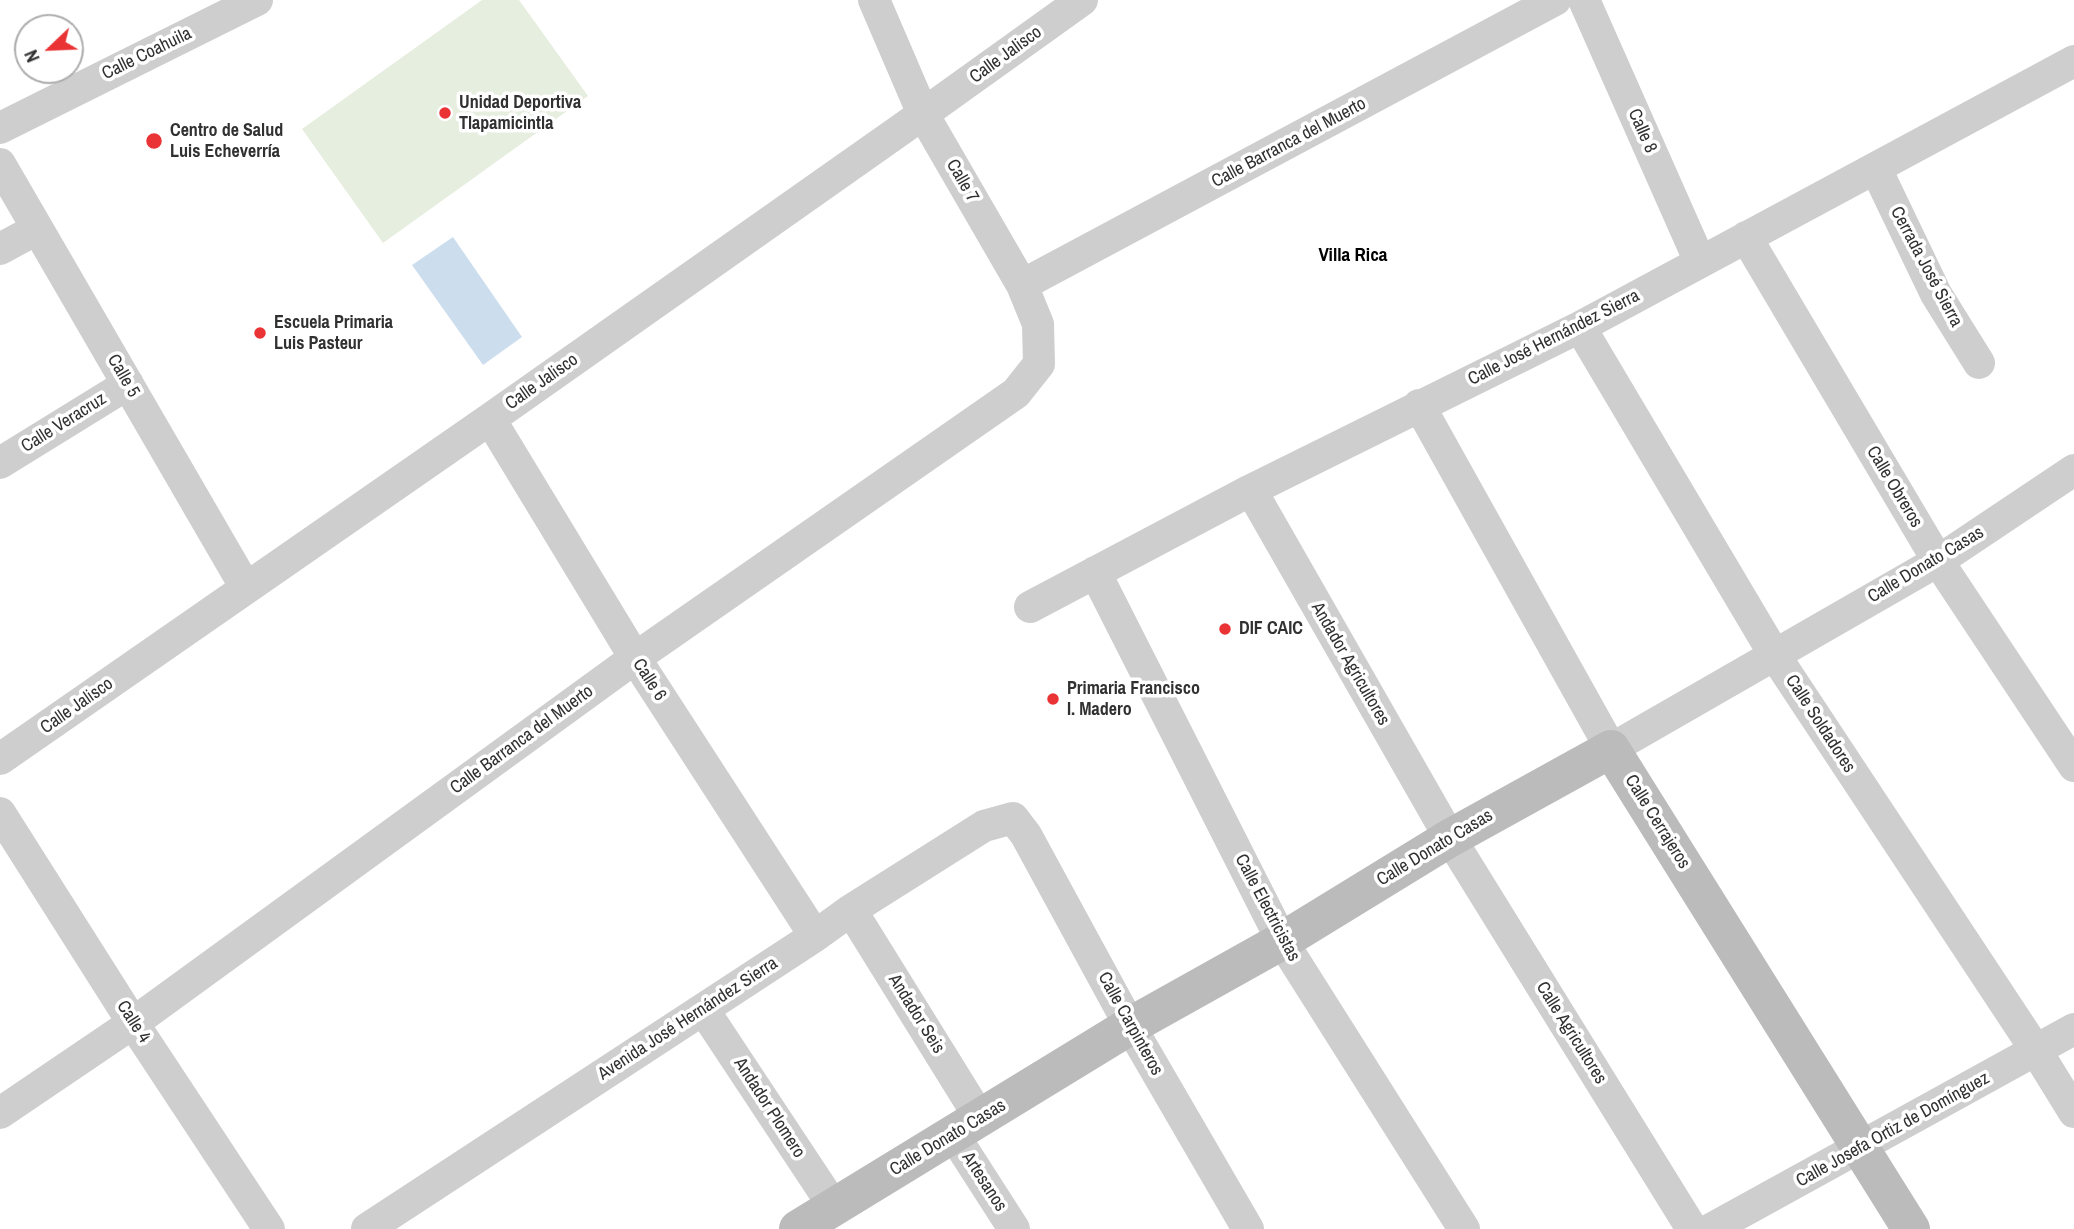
<!DOCTYPE html>
<html>
<head>
<meta charset="utf-8">
<style>
	body { margin:0 }
	#map { position:relative; width:2074px; height:1229px; overflow:hidden; background:#fff; font-family:"Archivo Narrow",sans-serif }
	canvas { display:block }
	.north { position:absolute; left:14px; top:14px; width:70px; height:70px; box-sizing:border-box; background:#fff; border:2px solid #adadad; border-radius:50%; rotate:247deg; font-size:19px; font-weight:700; line-height:28px; text-align:center; color:#313131 }
	.north::after { content:''; display:block; margin:auto; width:24px; height:32px; background:#e93335; clip-path:polygon(50% 0,100% 100%,50% 72%,0 100%) }
</style>
</head>
<body>
<div id="map">
<canvas width="2074" height="1229"></canvas>
<div class="north">N</div>
</div>
<script>
const ctx = document.querySelector('canvas').getContext('2d');
ctx.lineJoin = 'round';
function fillPath(path, color) {
  ctx.fillStyle = color;
  ctx.fill(path, 'evenodd');
}
function toPath(rows) {
  const path = new Path2D();
  for (const r of rows) {
    path.moveTo(r[0], r[1]);
    for (let i = 2; i < r.length; i += 2) path.lineTo(r[i], r[i + 1]);
  }
  return path;
}
function strokePath(path, color, width, dash) {
  ctx.strokeStyle = color;
  ctx.lineWidth = width;
  ctx.lineCap = dash ? 'butt' : 'round';
  ctx.setLineDash(dash || []);
  ctx.stroke(path);
}
function label(font, color, halo, rows, align = 'center') {
  ctx.font = font + ' "Archivo Narrow",sans-serif';
  ctx.lineWidth = 7;
  ctx.setLineDash([]);
  ctx.textBaseline = 'middle';
  ctx.strokeStyle = halo;
  ctx.fillStyle = color;
  for (const [text, x, y, turn = 0] of rows) {
    ctx.save();
    ctx.translate(x, y);
    ctx.rotate((+turn || 0) * Math.PI / 180);
    ctx.textAlign = isNaN(turn) ? turn : align;
    if (halo) ctx.strokeText(text, 0, 0);
    ctx.fillText(text, 0, 0);
    ctx.restore();
  }
}
fillPath(toPath([
	[482,0,519,0,588,96,383,243,302,129]
]), '#e6eedf');
fillPath(toPath([
	[453,237,522,337,483,365,412,265]
]), '#ccdeee');
strokePath(toPath([
	[1584,0,1700,262],
	[0,128,257,0],
	[0,164,246,588],
	[1876,169,1936,294,1979,363],
	[1746,237,1938,561,2074,766],
	[0,249,37,229],
	[1022,285,1555,0],
	[1580,327,1774,654,2037,1052,2074,1112],
	[1419,405,1611,749,1938,561,2074,470],
	[490,419,635,658,815,936],
	[0,463,128,384],
	[1251,490,1450,838,1692,1229],
	[1095,572,1282,941,1464,1229],
	[1030,607,1251,490,1580,327,2074,61],
	[0,759,490,419,923,114,1082,0],
	[0,813,133,1023,269,1229],
	[851,910,980,1118],
	[703,1009,834,1207],
	[0,1113,133,1023,635,658,1016,393,1039,364,1038,324,1022,285,923,114,874,0],
	[953,1134,1014,1229],
	[367,1229,815,936,851,910,984,826,1013,818,1026,835,1130,1026,1248,1229],
	[1711,1229,2074,1029]
]), '#cecece', 32);
strokePath(toPath([
	[798,1229,1130,1026,1282,941,1450,838,1611,749,1911,1229]
]), '#bbb', 38);
for (const [x, y, r, color] of [
	[445,113,7,"#e93335"],
	[154,141,9,"#e93335"],
	[260,333,7,"#e93335"],
	[1225,629,7,"#e93335"],
	[1053,699,7,"#e93335"]
]) {
  const dot = new Path2D();
  dot.arc(x, y, r, 0, 2 * Math.PI);
  ctx.fillStyle = color;
  ctx.fill(dot);
  strokePath(dot, '#fff', 2.5);
}
label('18px', '#313131', '#fff', [
	["Calle Coahuila",147,54,-26],
	["Calle Jalisco",1006,55,-36],
	["Calle 8",1642,131,66],
	["Calle Barranca del Muerto",1289,143,-28],
	["Calle 7",962,181,60],
	["Cerrada José Sierra",1926,267,62],
	["Calle José Hernández Sierra",1554,338,-27],
	["Calle 5",123,376,60],
	["Calle Jalisco",542,382,-35],
	["Calle Veracruz",64,423,-32],
	["Calle Obreros",1894,487,59],
	["Calle Donato Casas",1926,565,-31],
	["Andador Agricultores",1350,664,60],
	["Calle 6",649,680,57],
	["Calle Jalisco",77,706,-35],
	["Calle Soldadores",1820,724,57],
	["Calle Barranca del Muerto",522,740,-36],
	["Calle Cerrajeros",1657,822,58],
	["Calle Donato Casas",1435,848,-31],
	["Calle Electricistas",1267,908,62],
	["Andador Seis",916,1014,58],
	["Avenida José Hernández Sierra",688,1019,-33],
	["Calle 4",133,1022,57],
	["Calle Carpinteros",1130,1024,61],
	["Calle Agricultores",1571,1033,58],
	["Andador Plomero",769,1108,57],
	["Calle Josefa Ortiz de Domínguez",1893,1130,-29],
	["Calle Donato Casas",948,1138,-31],
	["Artesanos",984,1182,57]
]);
label('bold 18px', '#313131', '#fff', [
	["Unidad Deportiva",459,103],
	["Tlapamicintla",459,124],
	["Centro de Salud",170,131],
	["Luis Echeverría",170,152],
	["Escuela Primaria",274,323],
	["Luis Pasteur",274,344],
	["DIF CAIC",1239,629],
	["Primaria Francisco",1067,689],
	["I. Madero",1067,710]
], 'left');
label('bold 19px', '#000', '#fff', [
	["Villa Rica",1353,256]
]);
</script>
</body>
</html>
